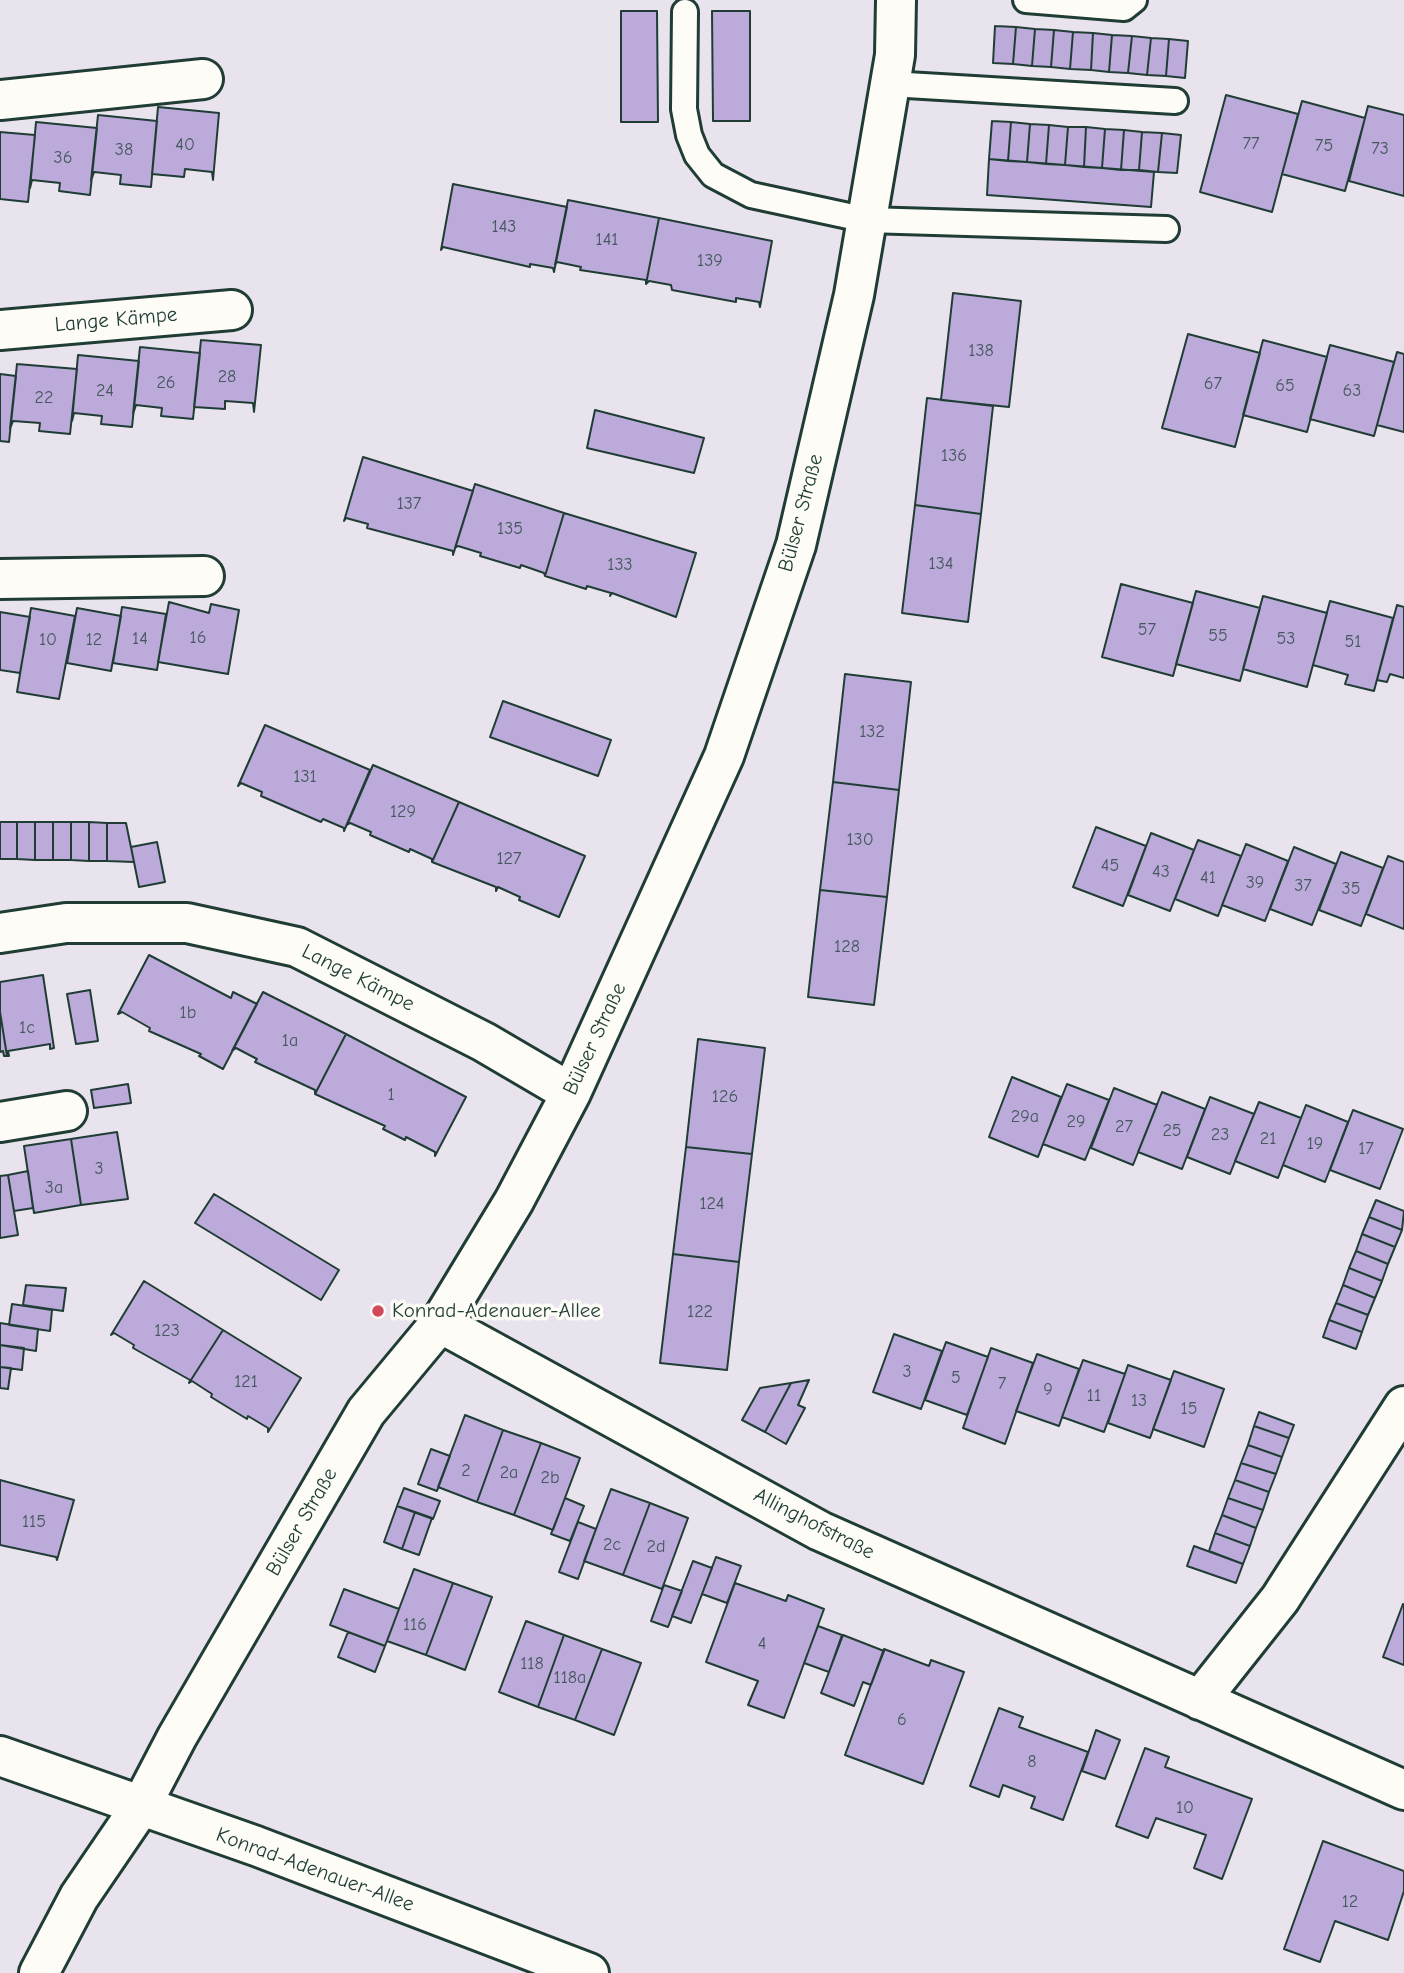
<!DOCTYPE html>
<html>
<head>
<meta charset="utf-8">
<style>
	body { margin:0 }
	canvas { display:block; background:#e9e3ee }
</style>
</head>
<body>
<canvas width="1404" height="1973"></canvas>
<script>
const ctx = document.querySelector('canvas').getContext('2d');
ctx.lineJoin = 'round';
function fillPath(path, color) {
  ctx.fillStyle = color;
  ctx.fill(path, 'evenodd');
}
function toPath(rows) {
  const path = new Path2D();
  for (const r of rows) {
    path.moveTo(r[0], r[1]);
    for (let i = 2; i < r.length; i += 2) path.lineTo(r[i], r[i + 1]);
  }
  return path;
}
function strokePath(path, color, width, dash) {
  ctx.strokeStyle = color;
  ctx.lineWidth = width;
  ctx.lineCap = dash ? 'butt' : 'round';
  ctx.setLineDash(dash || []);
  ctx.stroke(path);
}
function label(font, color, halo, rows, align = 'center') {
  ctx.font = font + ' "Comic Neue",sans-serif';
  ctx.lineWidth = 7;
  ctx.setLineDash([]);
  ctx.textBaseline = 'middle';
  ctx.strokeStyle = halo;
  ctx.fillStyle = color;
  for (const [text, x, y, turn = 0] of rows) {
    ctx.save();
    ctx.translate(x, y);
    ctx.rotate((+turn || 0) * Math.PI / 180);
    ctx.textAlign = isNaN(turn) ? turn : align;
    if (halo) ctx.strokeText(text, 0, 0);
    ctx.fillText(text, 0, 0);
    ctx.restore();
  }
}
const building = toPath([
	[621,11,657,11,658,122,621,122,621,11],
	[712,11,750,11,750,121,713,121,712,11],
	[995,26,1016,27,1013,64,993,63,995,26],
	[1016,27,1035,29,1032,66,1013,64,1016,27],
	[1035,29,1054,30,1051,67,1032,66,1035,29],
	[1054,30,1073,32,1070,69,1051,67,1054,30],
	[1073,32,1093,33,1091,70,1070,69,1073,32],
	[1093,33,1112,35,1109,72,1091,70,1093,33],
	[1112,35,1132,36,1128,73,1109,72,1112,35],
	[1132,36,1151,38,1147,75,1128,73,1132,36],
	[1151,38,1169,39,1166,76,1147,75,1151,38],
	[1169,39,1188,41,1185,78,1166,76,1169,39],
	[1226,95,1298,114,1272,212,1200,192,1226,95],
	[1302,101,1365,118,1345,191,1282,174,1302,101],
	[1368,106,1404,115,1404,196,1349,181,1368,106],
	[158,107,219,113,213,180,212,172,185,169,184,177,152,174,158,107],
	[98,115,157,121,151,187,120,184,121,175,94,172,91,181,98,115],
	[992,121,1011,122,1008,161,989,159,992,121],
	[36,122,97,128,90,195,59,191,60,183,32,180,30,188,36,122],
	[1011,122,1030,124,1027,162,1008,161,1011,122],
	[1030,124,1049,125,1046,164,1027,162,1030,124],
	[1049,125,1068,127,1065,165,1046,164,1049,125],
	[1068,127,1086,127,1084,167,1065,165,1068,127],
	[1086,127,1105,129,1102,168,1084,167,1086,127],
	[1105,129,1124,130,1121,170,1102,168,1105,129],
	[1124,130,1142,132,1139,170,1121,170,1124,130],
	[0,132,35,135,28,202,0,199,0,132],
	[1142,132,1162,133,1158,172,1139,170,1142,132],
	[1162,133,1181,135,1177,173,1158,172,1162,133],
	[989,159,1154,172,1151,207,987,195,989,159],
	[453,184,567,207,554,272,553,268,530,264,530,267,443,247,441,250,453,184],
	[568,200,659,218,646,284,646,280,580,270,581,267,557,262,555,265,568,200],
	[659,218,772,241,760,307,759,302,736,298,736,302,672,290,671,285,649,281,646,284,659,218],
	[953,293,1021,301,1009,407,941,400,953,293],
	[1188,334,1260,353,1235,447,1162,428,1188,334],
	[201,340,261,345,254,412,253,403,225,401,225,409,194,407,201,340],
	[1263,340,1327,357,1307,432,1243,415,1263,340],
	[1330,345,1394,362,1374,436,1310,419,1330,345],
	[140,347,200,353,193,419,161,416,162,408,136,405,133,414,140,347],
	[1397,352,1404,354,1404,432,1377,425,1397,352],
	[78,355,139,361,132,427,101,424,102,416,74,413,72,421,78,355],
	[17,364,77,369,70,434,39,431,40,423,13,421,10,429,17,364],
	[0,374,16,376,9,442,0,441,0,374],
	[927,398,993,406,981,514,915,505,927,398],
	[595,410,704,438,694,473,587,448,595,410],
	[363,457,473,491,453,555,453,551,367,528,368,524,346,518,344,521,363,457],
	[475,484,564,513,545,576,544,573,521,565,520,568,480,556,481,553,458,546,455,548,475,484],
	[915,505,981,514,968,622,902,613,915,505],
	[564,513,696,553,676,617,612,593,610,596,611,593,587,586,586,589,545,576,564,513],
	[1121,584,1193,603,1173,676,1102,657,1121,584],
	[1196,591,1260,608,1240,681,1176,664,1196,591],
	[1263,596,1327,613,1307,687,1243,669,1263,596],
	[1330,601,1393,618,1374,691,1345,684,1348,675,1313,665,1330,601],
	[169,602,209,613,211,604,239,610,228,674,158,662,169,602],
	[1397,605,1404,607,1404,678,1390,674,1387,682,1377,680,1397,605],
	[122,607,166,614,157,670,113,663,122,607],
	[31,608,75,616,59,699,17,692,31,608],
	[77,608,121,616,111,671,67,663,77,608],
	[0,612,30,617,20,673,0,670,0,612],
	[845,674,911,682,899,790,833,782,845,674],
	[503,701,611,740,598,776,490,737,503,701],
	[265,725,370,770,344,831,344,828,323,819,321,822,261,796,262,792,241,783,238,786,265,725],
	[373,765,459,802,432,862,432,859,410,849,409,852,370,835,371,832,350,823,347,825,373,765],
	[833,782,899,790,887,897,820,890,833,782],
	[459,802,585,856,559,917,519,900,520,897,498,887,496,891,496,887,432,862,459,802],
	[0,822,17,822,17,859,0,859,0,822],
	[17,822,35,822,35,860,17,859,17,822],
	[35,822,53,822,53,860,35,860,35,822],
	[53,822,71,822,71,860,53,860,53,822],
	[71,822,89,822,89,861,71,860,71,822],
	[89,822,107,823,107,861,89,861,89,822],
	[107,823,126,823,134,862,107,861,107,823],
	[1096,827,1146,846,1123,906,1073,887,1096,827],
	[1151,833,1194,850,1170,911,1128,895,1151,833],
	[1198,840,1241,856,1218,916,1175,899,1198,840],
	[157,842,165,882,139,887,131,847,157,842],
	[1246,844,1288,861,1265,921,1222,905,1246,844],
	[1294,847,1336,864,1312,925,1270,909,1294,847],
	[1341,852,1383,868,1361,926,1319,910,1341,852],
	[1388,856,1404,862,1404,929,1366,914,1388,856],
	[820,890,887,897,874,1005,808,997,820,890],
	[149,955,231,998,233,992,257,1004,223,1069,199,1056,201,1054,149,1031,150,1028,122,1012,118,1014,149,955],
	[43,975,54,1048,50,1049,50,1044,8,1051,9,1056,7,1056,0,1012,0,982,43,975],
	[90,990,98,1041,76,1044,67,994,90,990],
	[263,992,346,1034,315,1094,315,1090,255,1062,257,1059,236,1048,232,1051,263,992],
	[0,1012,7,1056,4,1056,3,1051,0,1052,0,1012],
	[346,1034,466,1097,435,1156,435,1152,406,1137,405,1140,383,1129,385,1126,315,1094,346,1034],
	[698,1039,765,1048,752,1154,686,1147,698,1039],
	[1012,1077,1061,1097,1038,1157,989,1137,1012,1077],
	[128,1084,131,1103,94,1108,91,1090,128,1084],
	[1067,1084,1109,1100,1085,1160,1043,1144,1067,1084],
	[1114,1088,1157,1105,1133,1165,1091,1148,1114,1088],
	[1162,1092,1205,1109,1182,1169,1138,1152,1162,1092],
	[1210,1097,1254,1114,1230,1174,1187,1157,1210,1097],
	[1259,1102,1301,1118,1278,1178,1235,1161,1259,1102],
	[1306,1105,1348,1122,1325,1182,1283,1165,1306,1105],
	[1353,1110,1403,1129,1380,1189,1330,1170,1353,1110],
	[117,1132,128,1199,81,1205,71,1139,117,1132],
	[71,1139,81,1205,34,1213,24,1146,71,1139],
	[686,1147,752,1154,739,1262,673,1254,686,1147],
	[28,1171,33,1208,14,1211,8,1175,28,1171],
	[8,1175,18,1235,0,1238,0,1176,8,1175],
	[214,1194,339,1270,321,1300,195,1223,214,1194],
	[1376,1200,1404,1211,1402,1230,1369,1217,1376,1200],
	[1369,1217,1402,1230,1395,1247,1362,1234,1369,1217],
	[1362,1234,1395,1247,1388,1264,1356,1251,1362,1234],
	[1356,1251,1388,1264,1382,1281,1349,1268,1356,1251],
	[673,1254,739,1262,727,1370,660,1363,673,1254],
	[1349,1268,1382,1281,1375,1298,1343,1285,1349,1268],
	[144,1281,223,1330,189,1383,190,1380,133,1348,134,1345,114,1333,111,1335,144,1281],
	[26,1285,66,1288,63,1311,23,1305,26,1285],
	[1343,1285,1375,1298,1368,1315,1336,1303,1343,1285],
	[1336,1303,1368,1315,1362,1332,1329,1320,1336,1303],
	[12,1304,52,1310,50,1331,9,1325,12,1304],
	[1329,1320,1362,1332,1356,1349,1323,1337,1329,1320],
	[0,1323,38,1329,36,1351,0,1345,0,1323],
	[223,1330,301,1378,268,1432,268,1428,248,1416,247,1419,211,1397,212,1394,192,1381,189,1383,223,1330],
	[894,1334,942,1351,921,1409,873,1392,894,1334],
	[946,1342,988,1357,967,1415,925,1400,946,1342],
	[0,1345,24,1348,22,1370,0,1367,0,1345],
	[991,1348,1033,1363,1005,1444,963,1428,991,1348],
	[1037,1354,1079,1369,1059,1426,1016,1411,1037,1354],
	[1083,1360,1125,1374,1104,1432,1062,1417,1083,1360],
	[1128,1365,1171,1380,1150,1438,1108,1423,1128,1365],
	[0,1367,11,1368,8,1389,0,1388,0,1367],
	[1174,1371,1224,1389,1204,1447,1153,1429,1174,1371],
	[809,1380,798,1405,805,1408,786,1444,765,1432,791,1383,809,1380],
	[791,1383,765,1432,742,1420,760,1388,791,1383],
	[1259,1412,1294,1425,1289,1438,1254,1426,1259,1412],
	[465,1415,503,1430,477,1502,438,1487,465,1415],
	[1254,1426,1289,1438,1282,1457,1248,1445,1254,1426],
	[503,1430,541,1443,514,1515,477,1502,503,1430],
	[541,1443,580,1458,553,1530,514,1515,541,1443],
	[1248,1445,1282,1457,1276,1474,1241,1463,1248,1445],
	[431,1449,450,1456,437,1491,418,1484,431,1449],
	[1241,1463,1276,1474,1269,1492,1235,1480,1241,1463],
	[0,1480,74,1500,57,1560,56,1557,0,1545,0,1480],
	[1235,1480,1269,1492,1263,1510,1228,1498,1235,1480],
	[404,1488,440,1501,433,1519,397,1506,404,1488],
	[611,1489,650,1503,623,1575,584,1561,611,1489],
	[565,1498,584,1506,570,1541,551,1534,565,1498],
	[1228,1498,1263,1510,1256,1528,1222,1515,1228,1498],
	[650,1503,688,1518,662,1589,623,1575,650,1503],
	[397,1506,415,1512,402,1549,384,1542,397,1506],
	[415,1512,432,1518,419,1555,402,1549,415,1512],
	[1222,1515,1256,1528,1250,1546,1215,1533,1222,1515],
	[578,1522,596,1529,578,1579,559,1572,578,1522],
	[1215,1533,1250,1546,1243,1564,1209,1551,1215,1533],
	[1194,1546,1243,1564,1236,1583,1187,1566,1194,1546],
	[716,1557,741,1566,727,1603,702,1594,716,1557],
	[693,1561,712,1568,691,1623,672,1616,693,1561],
	[414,1569,453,1583,426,1655,387,1641,414,1569],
	[453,1583,492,1597,465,1670,426,1655,453,1583],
	[735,1583,786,1601,788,1595,824,1609,784,1718,748,1705,758,1681,706,1662,735,1583],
	[664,1585,682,1591,668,1627,651,1621,664,1585],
	[344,1589,399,1609,385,1646,330,1625,344,1589],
	[1403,1604,1404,1605,1404,1665,1383,1657,1403,1604],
	[526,1621,564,1635,538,1707,499,1692,526,1621],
	[818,1626,842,1635,829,1672,804,1663,818,1626],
	[348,1632,385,1646,375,1672,338,1657,348,1632],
	[564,1635,602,1649,575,1720,538,1707,564,1635],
	[843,1635,884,1651,871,1685,863,1682,854,1706,821,1693,843,1635],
	[602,1649,641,1663,614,1735,575,1720,602,1649],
	[884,1649,929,1666,931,1660,964,1672,923,1784,845,1755,884,1649],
	[999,1708,1023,1717,1019,1727,1088,1752,1063,1820,1031,1808,1035,1797,1003,1785,999,1797,970,1786,999,1708],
	[1096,1730,1120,1740,1105,1779,1082,1771,1096,1730],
	[1145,1748,1169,1757,1165,1767,1252,1799,1222,1879,1194,1868,1206,1835,1156,1818,1148,1838,1116,1826,1145,1748],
	[1323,1841,1404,1871,1404,1891,1388,1940,1335,1921,1320,1962,1284,1949,1323,1841]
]);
fillPath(building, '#bbaada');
strokePath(building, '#1f3d34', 2);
const lane = toPath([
	[1026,0,1124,8,1134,0],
	[685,12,684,109,689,135,697,155,713,175,751,195,867,220,1166,229],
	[890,84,1175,101]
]);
const street = toPath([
	[0,100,203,79],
	[0,330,232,310],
	[0,579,204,576],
	[0,933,66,923,187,923,297,947,484,1042,571,1093],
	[0,1122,67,1111],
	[440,1323,820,1531,1404,1790],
	[1200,1700,1280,1599,1404,1406],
	[39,1973,79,1897,141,1806,177,1737,366,1412,440,1323,514,1201,571,1093,724,756,796,545,854,295,895,55,896,0]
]);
const primary = toPath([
	[0,1756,256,1846,589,1973]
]);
strokePath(lane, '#1f3d34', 30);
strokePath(street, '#1f3d34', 44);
strokePath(primary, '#1f3d34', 44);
strokePath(lane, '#fdfcf7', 24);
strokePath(street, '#fdfcf7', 38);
strokePath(primary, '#fdfcf7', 38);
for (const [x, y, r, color] of [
	[378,1311,7,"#d1495b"]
]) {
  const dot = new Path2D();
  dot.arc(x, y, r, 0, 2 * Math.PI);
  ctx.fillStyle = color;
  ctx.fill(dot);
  strokePath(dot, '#fdfcf7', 2.5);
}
label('18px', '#46585e', null, [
	["77",1251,144],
	["40",185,145],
	["75",1324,146],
	["73",1380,149],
	["38",124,150],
	["36",63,158],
	["143",504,227],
	["141",607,240],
	["139",710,261],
	["138",981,351],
	["28",227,377],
	["26",166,383],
	["67",1213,384],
	["65",1285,386],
	["24",105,391],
	["63",1352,391],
	["22",44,398],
	["136",954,456],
	["137",409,504],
	["135",510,529],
	["134",941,564],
	["133",620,565],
	["57",1147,630],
	["55",1218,636],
	["16",198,638],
	["14",140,639],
	["53",1286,639],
	["10",48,640],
	["12",94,640],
	["51",1353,642],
	["132",872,732],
	["131",305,777],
	["129",403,812],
	["130",860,840],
	["127",509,859],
	["45",1110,866],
	["43",1161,872],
	["41",1208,878],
	["39",1255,883],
	["37",1303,886],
	["35",1351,889],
	["128",847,947],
	["1b",188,1013],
	["1c",27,1028],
	["1a",290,1041],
	["1",391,1095],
	["126",725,1097],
	["29a",1025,1117],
	["29",1076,1122],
	["27",1124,1127],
	["25",1172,1131],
	["23",1220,1135],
	["21",1268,1139],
	["19",1315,1144],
	["17",1366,1149],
	["3",99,1169],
	["3a",54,1188],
	["124",712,1204],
	["122",700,1312],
	["123",167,1331],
	["3",907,1372],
	["5",956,1378],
	["121",246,1382],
	["7",1002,1384],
	["9",1048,1390],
	["11",1094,1396],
	["13",1139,1401],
	["15",1189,1409],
	["2",466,1471],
	["2a",509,1473],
	["2b",550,1478],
	["115",34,1522],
	["2c",612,1545],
	["2d",656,1547],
	["116",415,1625],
	["4",762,1644],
	["118",532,1664],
	["118a",570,1678],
	["6",902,1720],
	["8",1032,1762],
	["10",1185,1808],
	["12",1350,1902]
]);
label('21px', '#1f3d34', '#fdfcf7', [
	["Lange Kämpe",116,320,-5],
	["Bülser Straße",801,513,-75],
	["Lange Kämpe",358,978,27],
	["Bülser Straße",595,1039,-65],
	["Bülser Straße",302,1522,-60],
	["Allinghofstraße",814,1524,27],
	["Konrad-Adenauer-Allee",315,1870,20]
]);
label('21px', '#1f3d34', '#fdfcf7', [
	["Konrad-Adenauer-Allee",392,1311]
], 'left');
</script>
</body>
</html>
